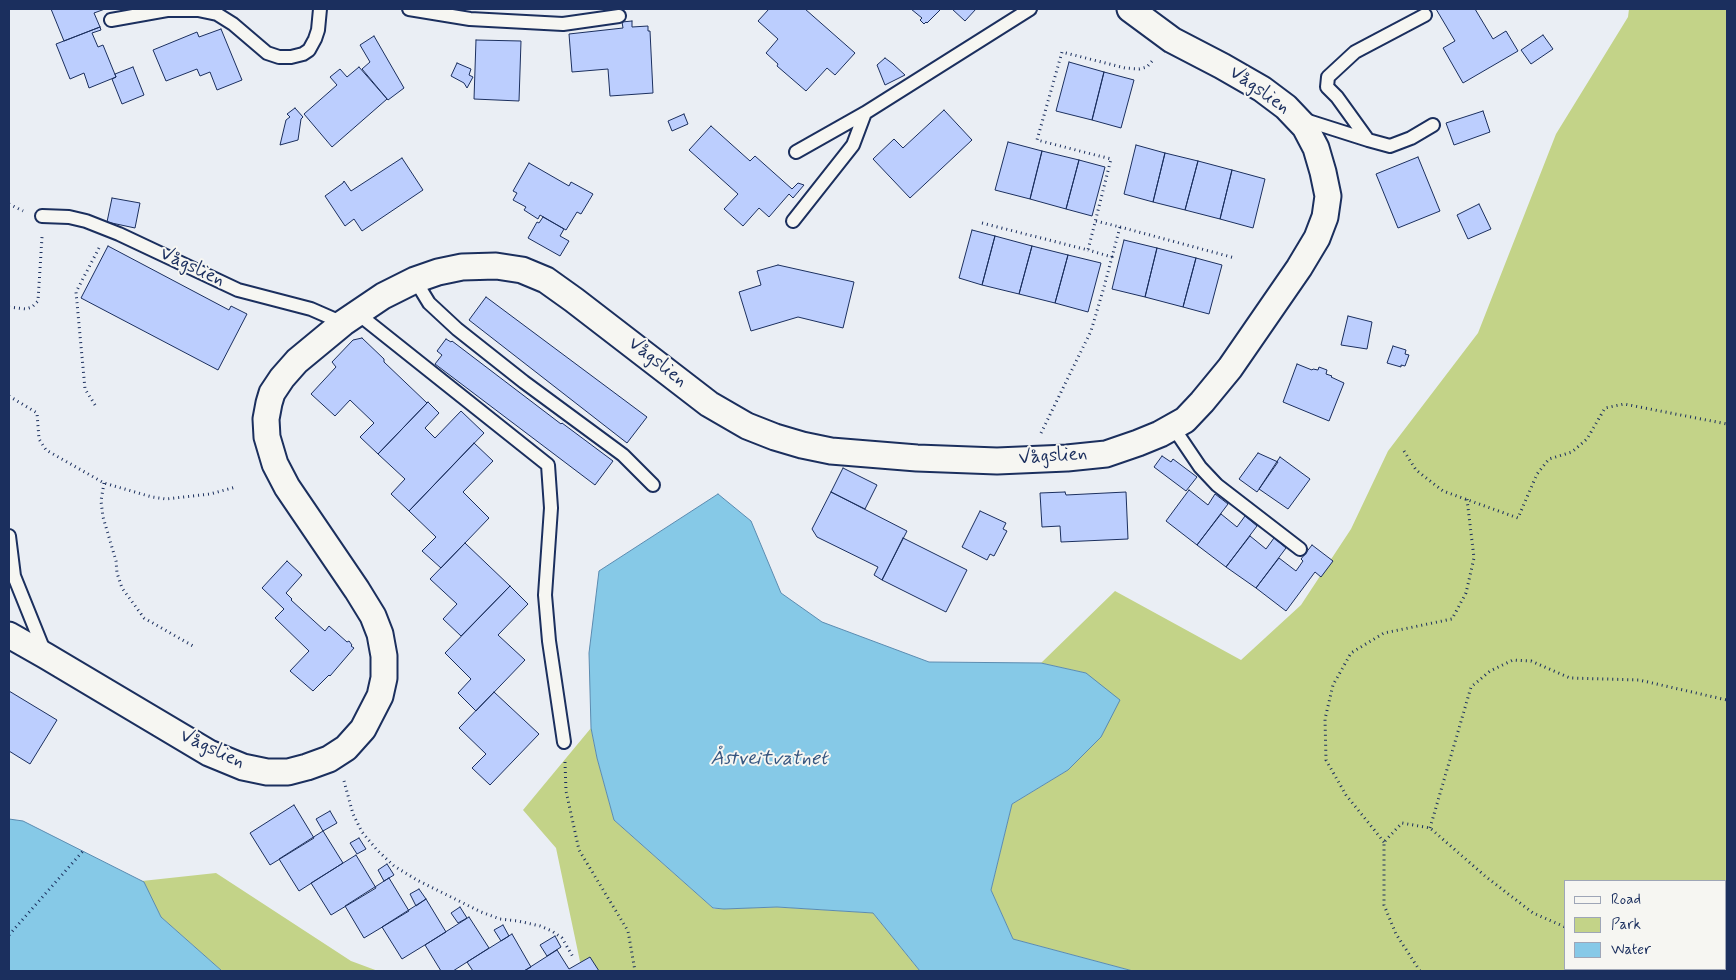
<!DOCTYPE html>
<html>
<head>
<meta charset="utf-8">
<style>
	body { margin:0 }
	#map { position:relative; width:1736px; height:980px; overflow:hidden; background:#eaeef4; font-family:Mynerve,sans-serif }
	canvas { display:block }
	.frame { position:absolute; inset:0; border:10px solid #1b2f5e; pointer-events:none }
	.legend { position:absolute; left:1564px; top:880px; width:162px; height:90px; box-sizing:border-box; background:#f6f6f2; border:1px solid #9ea6b7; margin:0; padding:6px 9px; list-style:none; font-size:15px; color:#1b2f5e }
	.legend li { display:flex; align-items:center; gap:10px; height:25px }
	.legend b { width:25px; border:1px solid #9ea6b7 }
</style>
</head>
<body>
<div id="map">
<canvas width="1736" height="980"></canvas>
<div class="frame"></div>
<ul class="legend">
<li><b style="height:6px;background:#f6f6f2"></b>Road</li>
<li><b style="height:14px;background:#c3d388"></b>Park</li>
<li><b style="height:14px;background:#86c9e7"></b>Water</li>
</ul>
</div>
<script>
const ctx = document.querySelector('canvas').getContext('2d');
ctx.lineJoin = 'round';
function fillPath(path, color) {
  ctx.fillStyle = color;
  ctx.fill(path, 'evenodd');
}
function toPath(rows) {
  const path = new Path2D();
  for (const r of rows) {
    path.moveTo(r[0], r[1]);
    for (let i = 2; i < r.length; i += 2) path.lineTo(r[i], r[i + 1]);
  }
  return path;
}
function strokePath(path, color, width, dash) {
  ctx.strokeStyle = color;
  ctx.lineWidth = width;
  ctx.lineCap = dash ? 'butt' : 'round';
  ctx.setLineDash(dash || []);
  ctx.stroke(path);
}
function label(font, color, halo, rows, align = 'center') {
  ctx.font = font + ' Mynerve,sans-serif';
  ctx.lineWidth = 4;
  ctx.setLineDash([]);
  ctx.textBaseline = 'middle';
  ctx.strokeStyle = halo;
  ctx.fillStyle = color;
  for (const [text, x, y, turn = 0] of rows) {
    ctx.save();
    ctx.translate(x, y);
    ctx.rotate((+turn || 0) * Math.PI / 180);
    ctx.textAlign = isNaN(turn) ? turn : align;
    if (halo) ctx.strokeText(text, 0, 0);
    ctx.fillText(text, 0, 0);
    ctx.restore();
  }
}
fillPath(toPath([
	[1629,9,1727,9,1727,971,1133,971,1013,939,991,890,1012,804,1068,770,1086,673,1041,663,1115,591,1241,660,1301,605,1351,529,1388,451,1478,333,1556,134,1628,17],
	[1565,881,1725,881,1725,969,1565,969],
	[591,728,597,758,614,820,714,909,777,907,873,913,920,971,582,971,556,848,523,810],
	[216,873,351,961,378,971,222,971,161,917,142,881]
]), '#c3d388');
const water = toPath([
	[718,494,751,521,781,593,822,622,929,662,1041,663,1086,673,1120,700,1101,737,1068,770,1012,804,991,890,1013,939,1133,971,920,971,873,913,777,907,724,909,713,908,614,820,597,758,591,728,589,653,599,571,718,494],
	[9,819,23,821,144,882,161,917,222,971,9,971,9,819]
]);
fillPath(water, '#86c9e7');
strokePath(water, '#5b8bb0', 1);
const building = toPath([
	[51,9,105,9,94,13,100,27,64,41,51,9],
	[769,9,805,9,855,53,835,75,827,68,806,91,777,66,778,64,766,53,778,39,758,21,769,9],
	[911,9,941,9,927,23,926,22,924,24,920,20,922,18,911,9],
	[952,9,976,9,965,21,952,9],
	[1436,9,1475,9,1493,39,1506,31,1518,51,1463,83,1443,48,1455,41,1436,9],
	[632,21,632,27,648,26,648,31,650,31,653,93,610,96,608,69,572,72,569,34,623,28,622,22,632,21],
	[100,27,101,30,92,33,98,47,103,45,116,77,89,88,84,73,70,79,56,44,100,27],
	[221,29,242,80,217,90,210,72,200,76,197,69,166,81,153,50,197,32,199,37,221,29],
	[1543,35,1553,49,1531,64,1521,50,1543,35],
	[374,36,404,88,388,100,362,69,370,62,360,45,374,36],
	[476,40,521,41,519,101,474,99,476,40],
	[885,58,893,64,905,75,885,85,877,65,885,58],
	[1069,62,1104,72,1092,120,1056,111,1069,62],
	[457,63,471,69,469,75,473,77,467,88,464,83,451,76,457,63],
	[133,67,144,95,122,104,112,79,116,77,115,74,133,67],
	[359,67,387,99,332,147,304,114,337,85,330,77,340,69,347,77,359,67],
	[1104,72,1134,80,1121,128,1092,120,1104,72],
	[295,108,303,117,301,119,298,140,280,145,286,120,290,117,287,114,295,108],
	[944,110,972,140,910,198,873,159,894,139,903,148,944,110],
	[1483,111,1490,132,1454,145,1446,123,1483,111],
	[684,114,688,124,672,131,668,121,684,114],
	[711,126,750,161,755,156,792,189,798,183,804,185,793,198,789,194,769,217,759,208,743,226,724,209,738,194,689,150,711,126],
	[1008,142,1042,151,1030,199,995,190,1008,142],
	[1136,145,1165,153,1153,202,1124,194,1136,145],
	[1042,151,1079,160,1066,209,1030,199,1042,151],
	[1165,153,1198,161,1185,210,1153,202,1165,153],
	[1418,157,1440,211,1398,228,1376,174,1418,157],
	[402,158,423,190,362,231,354,219,345,226,325,196,343,183,344,181,351,191,402,158],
	[1079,160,1105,167,1092,216,1066,209,1079,160],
	[1198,161,1232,170,1220,219,1185,210,1198,161],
	[529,163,569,186,571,182,593,194,581,214,577,212,566,230,540,215,538,219,524,210,526,207,513,200,517,193,513,191,529,163],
	[1232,170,1265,179,1253,228,1220,219,1232,170],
	[112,198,140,203,135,228,107,222,112,198],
	[1479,204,1491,229,1468,239,1457,215,1479,204],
	[543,217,564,229,560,236,569,241,560,256,528,238,537,222,539,223,543,217],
	[972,230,995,236,982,285,959,278,972,230],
	[995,236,1032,246,1019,294,982,285,995,236],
	[1124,240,1157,248,1145,297,1112,289,1124,240],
	[108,246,229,310,231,306,247,314,218,370,81,298,108,246],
	[1032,246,1068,255,1055,303,1019,294,1032,246],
	[1157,248,1196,258,1183,307,1145,297,1157,248],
	[1068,255,1101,263,1088,312,1055,303,1068,255],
	[1196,258,1222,265,1209,314,1183,307,1196,258],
	[778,265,854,282,843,328,798,317,751,331,739,292,761,285,757,271,778,265],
	[486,297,647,417,627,443,469,320,486,297],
	[1348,316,1372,322,1367,349,1341,345,1348,316],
	[362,338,384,359,384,362,427,403,378,454,360,437,374,423,350,400,335,416,311,394,336,367,332,362,353,340,362,338],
	[446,339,451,342,452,341,561,424,562,423,613,461,595,485,435,364,442,355,437,351,446,339],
	[1393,346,1406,350,1405,354,1409,355,1405,366,1401,365,1401,367,1387,363,1393,346],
	[1297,364,1312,370,1313,369,1318,370,1319,367,1327,370,1326,374,1332,376,1331,377,1344,383,1329,421,1283,402,1297,364],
	[428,402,439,413,425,428,435,438,461,411,484,433,409,511,391,494,405,479,378,454,428,402],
	[474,443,493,461,463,492,489,518,441,568,422,551,436,537,409,511,474,443],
	[1258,453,1278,462,1257,492,1239,479,1258,453],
	[1162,456,1171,462,1173,459,1197,477,1186,491,1154,467,1162,456],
	[1280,457,1310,479,1288,509,1259,489,1280,457],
	[843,468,877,485,865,509,831,492,843,468],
	[1189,490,1208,505,1215,494,1228,504,1197,545,1166,521,1189,490],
	[831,492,907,531,882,580,874,575,878,567,817,537,812,529,831,492],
	[1065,492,1066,495,1126,492,1128,539,1061,542,1060,526,1042,527,1040,493,1065,492],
	[980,511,1006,523,1003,529,1007,531,994,556,990,554,987,560,962,547,980,511],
	[1221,514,1237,527,1245,516,1257,526,1226,567,1197,545,1221,514],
	[1250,536,1266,549,1274,538,1286,548,1256,588,1226,567,1250,536],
	[903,538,967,570,946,612,882,580,903,538],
	[465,543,510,586,461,636,443,619,457,604,430,579,465,543],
	[1312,545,1333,561,1321,577,1315,572,1286,611,1256,588,1279,558,1296,571,1303,561,1301,559,1312,545],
	[287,561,302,575,286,593,292,599,291,600,325,631,329,626,347,642,349,641,352,645,351,646,354,648,330,676,329,675,313,691,290,671,309,651,275,618,284,609,262,588,287,561],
	[510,586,528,604,498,635,525,660,476,711,458,693,471,679,445,653,510,586],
	[9,691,57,720,30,764,9,751,9,691],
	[494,692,539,734,490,785,472,768,486,754,459,728,494,692],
	[294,805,314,838,270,865,250,833,294,805],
	[330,811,337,823,323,831,316,819,330,811],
	[323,831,343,863,299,891,279,859,323,831],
	[359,838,366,849,357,854,350,843,359,838],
	[356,855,376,888,331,915,311,883,356,855],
	[387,864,394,875,384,881,378,870,387,864],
	[389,878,409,911,364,938,345,906,389,878],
	[419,889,426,899,416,906,410,894,419,889],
	[426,899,446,932,402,959,382,927,426,899],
	[460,907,467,918,458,923,451,913,460,907],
	[469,917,489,948,453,971,441,971,425,945,469,917],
	[503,925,509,936,501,941,494,930,503,925],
	[512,934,531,967,524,971,473,971,467,962,512,934],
	[555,936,561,947,547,956,540,945,555,936],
	[557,950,569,969,590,957,599,971,524,971,557,950]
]);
fillPath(building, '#bccefe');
strokePath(building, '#1b2f5e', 1);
const lane = toPath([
	[409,9,470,19,563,24,619,16],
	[111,20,167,10,198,10,217,14,233,24,267,53,279,57,291,57,303,54,309,50,315,39,318,30,320,9],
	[1302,119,1368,140,1337,97,1327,87,1328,77,1355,52,1425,15],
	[1368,140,1390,146,1411,138,1433,125],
	[796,152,865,113,1030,9],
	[42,216,69,217,86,221,119,234,238,290,311,309,343,323],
	[793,221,853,145,865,113],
	[415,280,429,303,457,329,524,382,623,455,653,485],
	[357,313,548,465,551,508,545,595,549,641,564,742],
	[1173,427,1200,467,1217,485,1300,549],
	[9,536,14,576,45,653]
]);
const street = toPath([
	[9,635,46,656,209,753,243,767,267,772,288,772,307,767,329,759,346,748,363,729,380,696,384,678,384,656,380,634,373,616,357,590,287,487,275,464,267,437,266,419,269,403,272,393,282,378,297,361,343,323,383,296,415,280,438,272,462,267,496,266,522,270,546,280,574,300,709,404,747,426,775,437,802,445,831,451,917,458,997,461,1067,458,1106,454,1138,443,1160,434,1185,420,1202,402,1230,368,1299,268,1317,238,1325,217,1328,196,1323,172,1316,148,1305,127,1286,107,1262,89,1222,66,1172,40,1130,9]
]);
strokePath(lane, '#1b2f5e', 16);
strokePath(street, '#1b2f5e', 29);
strokePath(toPath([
	[9,204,23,211],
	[1096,221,1120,227,1112,257],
	[982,223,1088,250,1111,159,1037,140,1062,52,1125,68,1139,69,1147,67,1153,60],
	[1120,227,1235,258],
	[9,307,26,309,32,307,38,301,42,237],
	[9,396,37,413,39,439,46,450,104,483,152,497,166,499,210,494,236,487],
	[95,405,85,389,76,292,99,248],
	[1041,433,1091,331,1104,287,1112,257,1088,250],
	[1404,451,1416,470,1443,491,1518,518,1537,474,1549,459,1572,452,1587,439,1605,408,1624,404,1727,424],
	[104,483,101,501,103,517,116,561,117,573,122,588,144,618,193,646],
	[565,762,566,791,579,850,628,931,635,971],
	[344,781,353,814,362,832,377,850,394,866,417,880,481,912,500,919,518,921,540,926,552,931,562,938,573,957],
	[1430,828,1471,687,1490,671,1513,660,1531,661,1570,678,1639,680,1727,700],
	[1384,842,1346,795,1326,760,1325,719,1333,685,1351,653,1384,633,1452,619,1466,593,1474,558,1467,499],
	[9,935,83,851],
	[1725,958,1727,958],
	[1420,971,1396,934,1384,905,1384,842,1402,823,1430,828,1485,876,1533,913,1565,927]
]), '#1b2f5e', 3, [1, 4]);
strokePath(lane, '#f6f6f2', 12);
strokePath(street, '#f6f6f2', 25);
label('19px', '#1b2f5e', '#f6f6f2', [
	["Vågslien",1259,91,35],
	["Vågslien",192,268,25],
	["Vågslien",657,363,38],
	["Vågslien",1053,457,-4],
	["Vågslien",212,750,25]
]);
label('italic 20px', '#365680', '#f6f6f2', [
	["Åstveitvatnet",769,760]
]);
</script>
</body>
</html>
